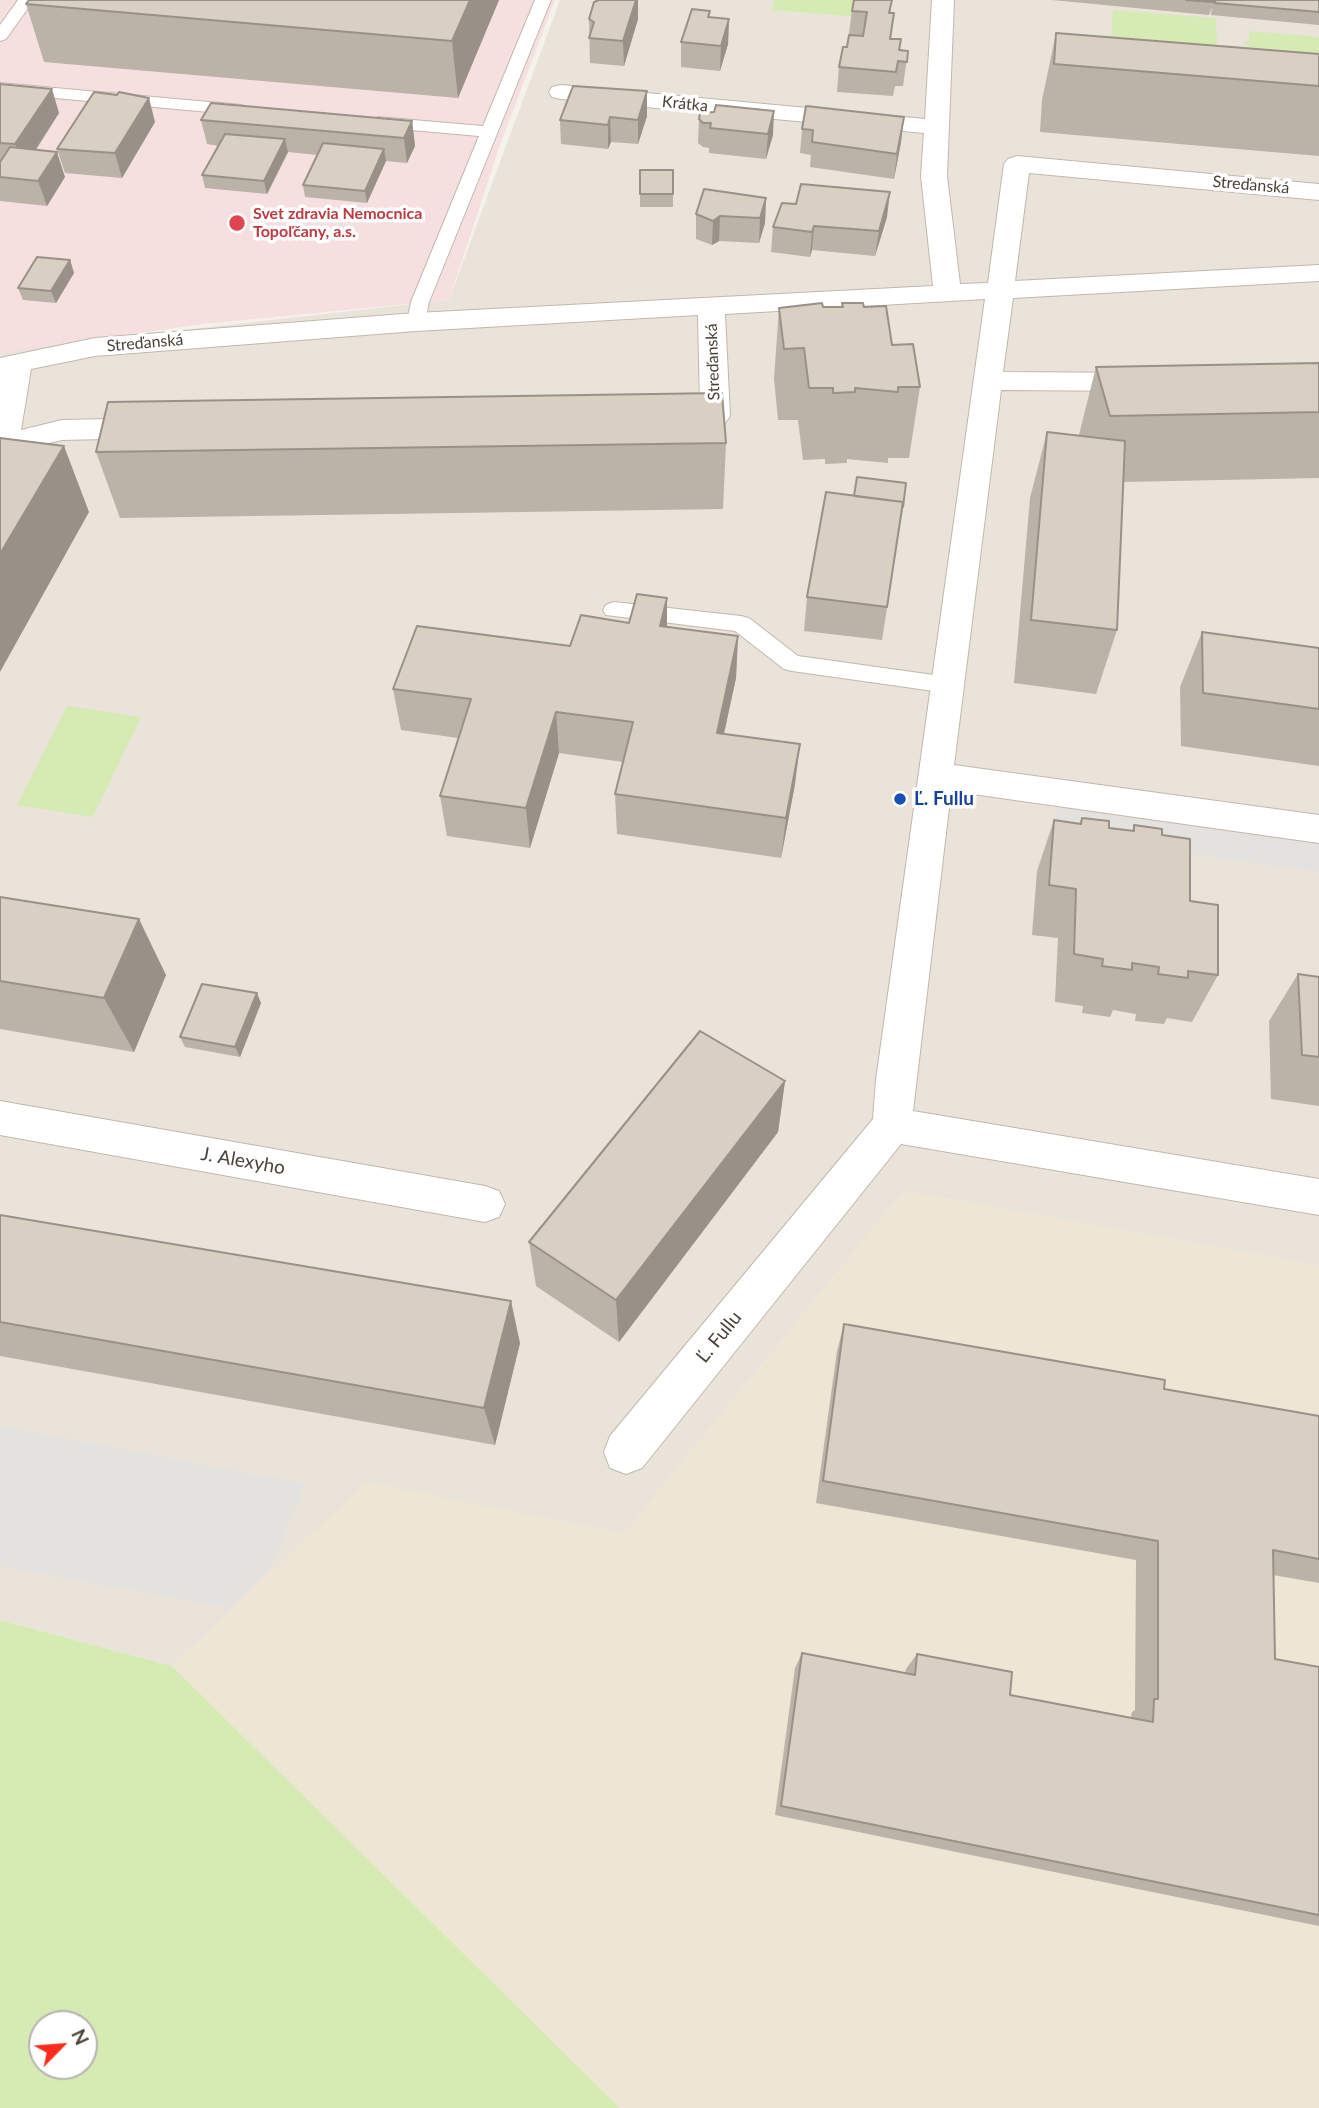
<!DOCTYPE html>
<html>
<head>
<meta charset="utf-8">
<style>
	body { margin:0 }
	#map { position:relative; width:1319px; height:2108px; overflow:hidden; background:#f5f1eb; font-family:Lato,sans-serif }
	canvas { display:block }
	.north { position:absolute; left:28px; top:2010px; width:70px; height:70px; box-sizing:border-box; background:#fff; border:2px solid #b7b3af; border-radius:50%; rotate:65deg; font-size:19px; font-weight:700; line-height:28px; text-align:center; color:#4a4238 }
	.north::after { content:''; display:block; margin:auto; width:24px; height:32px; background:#fc2b1b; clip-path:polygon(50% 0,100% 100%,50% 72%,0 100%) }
</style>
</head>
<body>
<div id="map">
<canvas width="1319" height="2108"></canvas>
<div class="north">N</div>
</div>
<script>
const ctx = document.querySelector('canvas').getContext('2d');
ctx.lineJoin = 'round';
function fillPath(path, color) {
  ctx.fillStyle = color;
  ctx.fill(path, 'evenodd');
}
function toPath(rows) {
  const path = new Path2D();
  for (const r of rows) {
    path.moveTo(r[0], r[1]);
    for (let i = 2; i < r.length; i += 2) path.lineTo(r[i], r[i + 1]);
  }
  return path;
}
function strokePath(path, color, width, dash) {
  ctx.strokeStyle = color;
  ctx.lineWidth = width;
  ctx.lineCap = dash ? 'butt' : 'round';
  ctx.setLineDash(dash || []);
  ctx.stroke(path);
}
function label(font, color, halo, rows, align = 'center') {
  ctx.font = font + ' Lato,sans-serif';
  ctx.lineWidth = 7;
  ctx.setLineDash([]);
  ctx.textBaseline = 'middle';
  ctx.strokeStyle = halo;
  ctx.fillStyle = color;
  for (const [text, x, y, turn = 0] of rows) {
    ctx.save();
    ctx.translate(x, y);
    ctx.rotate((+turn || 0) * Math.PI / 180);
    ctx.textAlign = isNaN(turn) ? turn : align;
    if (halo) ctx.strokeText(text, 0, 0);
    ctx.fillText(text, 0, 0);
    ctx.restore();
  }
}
fillPath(toPath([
	[560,0,1319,0,1319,1266,904,1191,624,1534,367,1483,172,1666,0,1620,0,353,31,347,449,300]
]), '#e9e3d9');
fillPath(toPath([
	[904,1191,1319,1266,1319,2108,620,2108,172,1666,367,1482,624,1534]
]), '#eee5d5');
fillPath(toPath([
	[0,0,555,0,500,145,449,300,203,324,0,353]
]), '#f6e0df');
fillPath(toPath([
	[774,0,889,0,887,19,772,10],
	[1113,10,1216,18,1217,49,1111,40],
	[1249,31,1319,37,1319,62,1250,56,1249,46,1245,45,1244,41,1249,41],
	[67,706,141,717,93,817,17,805],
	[0,1620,172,1666,620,2108,0,2108],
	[42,2024,84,2024,84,2066,42,2066]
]), '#d6eab4');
fillPath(toPath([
	[1057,806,1319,842,1319,872,1054,834],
	[0,1426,305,1484,271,1566,229,1608,0,1566]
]), '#e4e2df');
const service = toPath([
	[18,0,34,0,6,39,0,41,0,25,18,0],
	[535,0,551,0,429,302,425,322,423,326,409,326,407,322,411,302,479,136,378,127,370,122,378,117,483,126,535,0],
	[0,83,242,105,250,110,242,115,0,93,0,83],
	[614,602,741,616,749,618,798,656,948,677,956,679,959,685,956,691,948,693,792,671,784,669,735,631,606,615,603,610,606,605,614,602]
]);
const minor = toPath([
	[932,0,954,0,947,176,960,284,988,283,1004,164,1008,159,1017,156,1319,184,1319,200,1029,173,1015,281,1319,265,1319,281,1013,298,1003,372,1145,373,1155,376,1159,382,1155,388,1145,391,1001,390,954,765,1319,815,1319,843,951,791,913,1111,1319,1179,1319,1215,901,1144,642,1468,626,1474,610,1468,604,1452,610,1436,873,1119,876,1080,985,299,725,314,730,416,725,423,715,425,686,426,676,424,671,417,676,410,700,407,698,315,416,331,95,356,31,369,21,430,62,420,153,418,163,421,168,428,163,435,153,438,62,440,15,451,10,458,0,461,0,358,95,338,416,313,933,286,921,176,924,133,561,99,552,97,549,92,552,87,561,85,925,119,932,0],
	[0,1101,485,1186,499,1191,505,1204,499,1217,485,1222,0,1135,0,1101]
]);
strokePath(service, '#c1b8ad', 2);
strokePath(minor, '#c1b8ad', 2);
fillPath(service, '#fff');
fillPath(minor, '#fff');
fillPath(toPath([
	[499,0,458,98,44,62,26,4],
	[892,0,890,13,891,39,899,50,908,51,903,86,895,86,893,96,837,92,839,67,847,47,852,11],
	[1052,0,1319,0,1319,25,1211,15,1212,7,1209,15],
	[710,18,729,19,728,44,720,71,681,67,681,42],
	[589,19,638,19,624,66,590,63],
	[1056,33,1319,54,1319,156,1040,132,1042,100],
	[0,84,59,113,36,150,65,177,47,206,0,201],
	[647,91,647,116,638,144,611,142,608,149,561,144,560,120],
	[699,119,773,135,766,159,709,153,709,148,703,147,698,143],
	[201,120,412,121,415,146,407,163,386,161,367,203,305,197,303,185,317,155,288,152,267,194,205,188,202,175,219,146,207,144],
	[155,122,122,178,65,173,57,149],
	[802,129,901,142,894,179,810,167,811,155,800,153],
	[640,170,673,194,673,207,640,207],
	[766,198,765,223,759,243,719,241,712,245,696,239,696,214],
	[887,217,875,256,812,250,810,257,771,252,773,227],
	[70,260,74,273,56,303,23,300,18,288],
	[842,303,864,307,920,387,909,458,888,458,888,463,847,459,847,463,825,464,825,459,803,460,798,420,778,420,774,379,779,308,841,307],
	[1319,363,1319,478,1123,482,1117,630,1096,694,1014,683,1030,498,1047,432,1079,435,1096,367],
	[726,443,723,509,120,518,96,452],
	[826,492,903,507,901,519,882,640,804,631,807,597],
	[629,623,738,636,736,678,724,734,795,784,781,858,617,834,615,794,623,762,559,753,530,848,447,836,440,796,458,738,401,730,393,689,570,646],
	[1202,632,1319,648,1319,766,1181,746,1180,687],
	[1082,818,1109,828,1132,831,1134,825,1162,835,1190,901,1218,975,1192,1022,1167,1018,1164,1024,1135,1021,1136,1014,1113,1010,1110,1017,1082,1013,1083,1006,1055,1002,1058,938,1032,935,1037,871,1054,820,1079,824],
	[0,897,166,975,134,1052,0,1029],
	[1298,974,1319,977,1319,1106,1271,1099,1269,1021],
	[261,1003,240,1057,185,1047,180,1037],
	[785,1081,778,1132,619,1342,536,1286,529,1242],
	[0,1215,520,1343,495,1445,0,1356],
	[844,1324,1164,1389,1319,1416,1319,1583,1273,1575,1275,1659,1319,1667,1319,1926,775,1815,795,1668,802,1653,905,1673,906,1669,917,1654,1010,1695,1131,1718,1132,1712,1135,1710,1136,1560,816,1503,837,1351]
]), '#bbb2a8');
fillPath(toPath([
	[470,0,499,0,458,98,452,41],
	[636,0,638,0,638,19,624,66,623,41],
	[729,19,728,44,720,71,721,46],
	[52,89,59,113,23,169,15,144],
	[647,91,647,116,638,144,638,120],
	[149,98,155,122,122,178,115,153],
	[774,111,773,135,766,159,768,134],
	[610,117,611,142,608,149,608,125],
	[904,117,901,142,894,179,897,154],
	[412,121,415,146,407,163,404,138],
	[285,139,288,152,267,194,264,181],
	[384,149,386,161,367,203,365,191],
	[57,152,65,177,47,206,38,181],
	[890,192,887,217,875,256,879,231],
	[766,198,765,223,759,243,760,218],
	[720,216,719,241,712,245,713,221],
	[814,226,812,250,810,257,812,232],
	[70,260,74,273,56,303,51,291],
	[64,446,89,512,0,672,0,554],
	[667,598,667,641,660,626],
	[738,636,736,678,715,774,717,733],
	[556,712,559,753,530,848,526,808],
	[800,744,795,784,781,858,786,818],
	[139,919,166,975,134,1052,104,998],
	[257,993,261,1003,240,1057,235,1047],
	[785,1081,778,1132,619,1342,616,1300],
	[511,1301,520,1343,495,1445,484,1408]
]), '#999188');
const building = toPath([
	[29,0,470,0,452,41,26,4,29,0],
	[599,0,636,0,623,41,589,38,594,22,589,19,594,2,599,0],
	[854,0,892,0,889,13,894,13,890,39,901,39,899,50,908,51,907,62,898,61,896,72,839,67,843,47,847,47,849,35,863,36,867,12,852,11,854,0],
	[1186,0,1213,0,1213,2,1186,0],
	[1215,0,1319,0,1319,12,1215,3,1215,0],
	[692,9,710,11,708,17,729,19,721,46,681,42,692,9],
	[1056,33,1319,54,1319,86,1054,64,1056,33],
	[0,84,52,89,15,144,0,143,0,84],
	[573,86,647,91,638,120,610,117,608,125,560,120,573,86],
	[94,92,117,95,119,92,149,98,115,153,57,149,94,92],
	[211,103,412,121,404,138,201,120,211,103],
	[716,105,774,111,768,134,710,128,711,123,703,123,699,119,700,113,714,112,716,105],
	[806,106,904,117,897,154,812,142,813,130,802,129,806,106],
	[225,134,285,139,264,181,202,175,225,134],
	[323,143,384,149,365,191,303,185,323,143],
	[10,147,57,152,38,181,0,177,0,162,10,147],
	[640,170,673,170,673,194,640,194,640,170],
	[801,184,890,192,879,231,814,226,812,232,773,227,782,203,796,204,801,184],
	[704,189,766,198,760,218,720,216,713,221,696,214,704,189],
	[37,257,70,260,51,291,18,288,37,257],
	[822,303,823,307,843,307,842,303,863,303,864,307,886,306,892,345,913,344,920,387,898,387,898,392,855,388,855,392,833,393,833,388,809,388,804,348,784,349,779,308,822,303],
	[1319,363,1319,412,1110,416,1096,367,1319,363],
	[722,393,726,443,96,452,108,402,722,393],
	[1047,432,1125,441,1117,630,1031,620,1047,432],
	[0,438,64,446,0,554,0,438],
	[857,477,906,483,903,507,902,507,903,502,854,496,857,477],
	[826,492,903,502,887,607,807,597,826,492],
	[637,594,667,598,660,626,738,636,717,733,800,744,786,818,615,794,633,722,556,712,526,808,440,796,471,699,393,689,417,626,570,646,581,615,629,623,637,594],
	[1202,632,1319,648,1319,709,1203,693,1202,632],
	[1082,818,1109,821,1109,828,1134,831,1134,825,1162,829,1162,835,1190,839,1190,901,1218,905,1218,975,1188,971,1188,978,1158,974,1159,967,1132,963,1132,970,1102,966,1103,959,1074,954,1076,889,1049,885,1054,820,1081,824,1082,818],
	[0,897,139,919,104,998,0,981,0,897],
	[1298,974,1319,977,1319,1057,1302,1055,1298,974],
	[202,984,257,993,235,1047,180,1037,202,984],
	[700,1031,785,1081,616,1300,529,1242,700,1031],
	[0,1215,511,1301,484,1408,0,1322,0,1215],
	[844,1324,1165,1380,1164,1389,1319,1416,1319,1559,1273,1550,1275,1659,1319,1667,1319,1915,781,1806,802,1653,915,1675,917,1654,1012,1672,1010,1695,1153,1722,1154,1699,1158,1699,1158,1541,823,1481,844,1324]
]);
fillPath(building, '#dacfc3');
strokePath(building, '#999188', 2);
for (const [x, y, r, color] of [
	[237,223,9,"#e0444e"],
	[900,799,7,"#1a4fb4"]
]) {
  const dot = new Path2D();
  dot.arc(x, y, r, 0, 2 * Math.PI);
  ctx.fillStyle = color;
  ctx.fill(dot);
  strokePath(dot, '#fff', 2.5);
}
label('16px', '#4a4238', '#fff', [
	["Krátka",685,104,6],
	["Streďanská",1251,185,5],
	["Streďanská",145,343,-5],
	["Streďanská",713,362,-92]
]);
label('bold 16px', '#be3a42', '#fff', [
	["Svet zdravia Nemocnica",253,214],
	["Topoľčany, a.s.",253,232]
], 'left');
label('bold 19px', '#164399', '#fff', [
	["Ľ. Fullu",914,799]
], 'left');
label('19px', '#4a4238', '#fff', [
	["J. Alexyho",243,1161,10],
	["Ľ. Fullu",719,1337,-51]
]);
</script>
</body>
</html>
